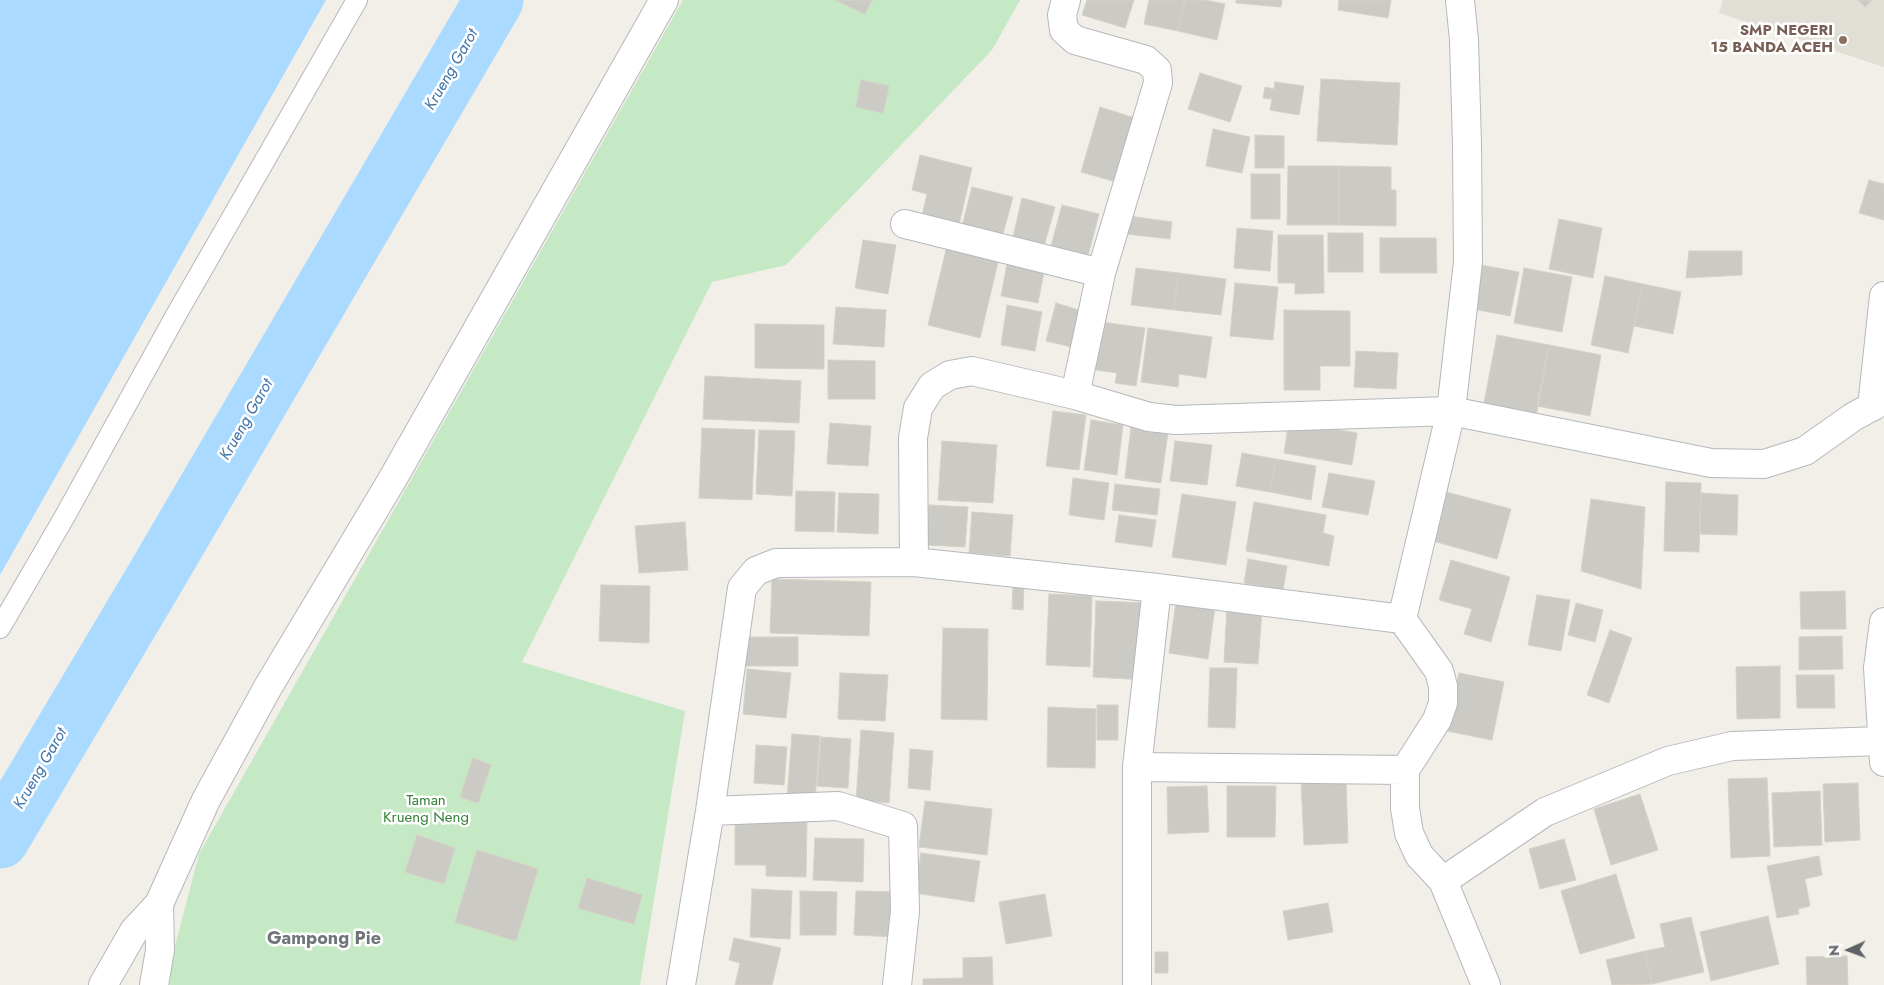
<!DOCTYPE html>
<html>
<head>
<meta charset="utf-8">
<style>
	body { margin:0 }
	#map { position:relative; width:1884px; height:985px; overflow:hidden; background:#f1efe8; font-family:Jost,sans-serif }
	canvas { display:block }
	.north { position:absolute; left:1824px; top:925px; width:50px; height:50px; -webkit-text-stroke:4px #fff; paint-order:stroke; rotate:268deg; font-size:14px; font-weight:700; line-height:20px; text-align:center; color:#5f6368 }
	.north::after { content:''; display:block; margin:auto; width:18px; height:22px; background:#5f6368; clip-path:polygon(50% 0,100% 100%,50% 72%,0 100%) }
</style>
</head>
<body>
<div id="map">
<canvas width="1884" height="985"></canvas>
<div class="north">N</div>
</div>
<script>
const ctx = document.querySelector('canvas').getContext('2d');
ctx.lineJoin = 'round';
function fillPath(path, color) {
  ctx.fillStyle = color;
  ctx.fill(path, 'evenodd');
}
function toPath(rows) {
  const path = new Path2D();
  for (const r of rows) {
    path.moveTo(r[0], r[1]);
    for (let i = 2; i < r.length; i += 2) path.lineTo(r[i], r[i + 1]);
  }
  return path;
}
function strokePath(path, color, width, dash) {
  ctx.strokeStyle = color;
  ctx.lineWidth = width;
  ctx.lineCap = dash ? 'butt' : 'round';
  ctx.setLineDash(dash || []);
  ctx.stroke(path);
}
function label(font, color, halo, rows, align = 'center') {
  ctx.font = font + ' Jost,sans-serif';
  ctx.lineWidth = 5;
  ctx.setLineDash([]);
  ctx.textBaseline = 'middle';
  ctx.strokeStyle = halo;
  ctx.fillStyle = color;
  for (const [text, x, y, turn = 0] of rows) {
    ctx.save();
    ctx.translate(x, y);
    ctx.rotate((+turn || 0) * Math.PI / 180);
    ctx.textAlign = isNaN(turn) ? turn : align;
    if (halo) ctx.strokeText(text, 0, 0);
    ctx.fillText(text, 0, 0);
    ctx.restore();
  }
}
fillPath(toPath([
	[1723,0,1884,0,1884,67,1719,13]
]), '#e1ded6');
fillPath(toPath([
	[683,0,1020,0,992,50,786,265,712,282,522,662,685,711,640,985,170,985,167,977,199,854]
]), '#c5e8c5');
fillPath(toPath([
	[0,0,326,0,0,575]
]), '#aadaff');
strokePath(toPath([
	[0,839,154,580,494,0]
]), '#aadaff', 59);
const building = toPath([
	[835,0,872,0,865,14,835,0],
	[1087,0,1134,0,1125,28,1082,15,1087,0],
	[1149,0,1185,0,1178,31,1144,24,1149,0],
	[1185,0,1205,0,1225,4,1217,40,1178,31,1185,0],
	[1236,0,1282,0,1281,7,1236,3,1236,0],
	[1339,0,1391,0,1388,18,1338,10,1339,0],
	[1858,0,1872,0,1865,7,1858,0],
	[1200,73,1242,86,1230,122,1188,109,1200,73],
	[1321,79,1400,83,1397,145,1317,141,1321,79],
	[861,80,889,86,883,113,856,107,861,80],
	[1275,82,1304,86,1299,115,1270,110,1272,99,1263,98,1265,87,1274,89,1275,82],
	[1100,107,1138,119,1120,183,1081,172,1100,107],
	[1213,129,1250,137,1242,173,1206,166,1213,129],
	[1255,135,1284,136,1284,168,1255,168,1255,135],
	[920,155,972,168,958,229,921,220,927,194,912,190,920,155],
	[1288,166,1339,166,1339,225,1287,225,1288,166],
	[1339,166,1391,167,1391,190,1396,190,1396,226,1339,225,1339,166],
	[1251,174,1280,174,1280,219,1251,219,1251,174],
	[1869,180,1884,184,1884,220,1859,213,1869,180],
	[972,187,1013,197,1001,241,961,230,972,187],
	[1022,198,1055,207,1043,250,1012,241,1022,198],
	[1062,205,1099,214,1088,256,1051,246,1062,205],
	[1129,216,1172,222,1170,239,1126,234,1129,216],
	[1559,219,1602,228,1593,278,1549,269,1559,219],
	[1237,228,1273,231,1270,271,1234,268,1237,228],
	[1328,233,1363,233,1363,272,1328,272,1328,233],
	[1278,235,1323,235,1324,293,1295,294,1295,283,1278,283,1278,235],
	[1380,238,1436,238,1437,273,1380,273,1380,238],
	[863,240,896,245,888,294,855,288,863,240],
	[947,246,999,258,980,338,928,325,947,246],
	[1689,251,1742,251,1742,275,1686,278,1689,251],
	[1008,259,1045,267,1038,303,1001,296,1008,259],
	[1481,265,1519,272,1510,316,1473,309,1481,265],
	[1136,268,1178,273,1174,310,1131,305,1136,268],
	[1524,268,1572,277,1562,332,1514,323,1524,268],
	[1178,273,1226,279,1221,315,1174,310,1178,273],
	[1605,276,1643,284,1628,353,1591,345,1605,276],
	[1235,283,1278,287,1273,340,1230,336,1235,283],
	[1643,284,1681,292,1673,334,1634,326,1643,284],
	[1056,303,1089,313,1080,349,1046,341,1056,303],
	[1007,305,1042,312,1035,351,1001,345,1007,305],
	[836,307,886,310,884,347,833,344,836,307],
	[1284,310,1350,311,1350,366,1320,366,1320,390,1284,390,1284,310],
	[1102,322,1145,328,1136,386,1115,383,1117,373,1096,370,1102,322],
	[755,324,824,325,824,369,755,368,755,324],
	[1148,328,1212,337,1206,378,1179,374,1178,387,1141,382,1148,328],
	[1497,335,1549,345,1535,423,1483,408,1497,335],
	[1549,345,1601,355,1590,416,1537,406,1549,345],
	[1356,351,1398,353,1396,389,1354,387,1356,351],
	[828,360,875,361,875,399,828,399,828,360],
	[705,376,801,381,799,423,703,419,705,376],
	[1053,411,1086,415,1079,470,1046,466,1053,411],
	[1091,420,1123,425,1117,475,1084,470,1091,420],
	[1289,421,1357,433,1352,465,1284,453,1289,421],
	[830,423,871,426,868,466,827,464,830,423],
	[1131,427,1168,432,1161,483,1125,478,1131,427],
	[702,428,755,430,752,500,699,498,702,428],
	[759,430,795,431,792,496,756,494,759,430],
	[942,441,997,445,993,503,938,500,942,441],
	[1175,441,1212,445,1207,485,1170,481,1175,441],
	[1242,453,1276,459,1270,492,1236,486,1242,453],
	[1276,459,1316,466,1311,500,1270,492,1276,459],
	[1329,473,1375,481,1368,515,1322,507,1329,473],
	[1073,478,1109,483,1104,520,1069,515,1073,478],
	[1666,482,1701,483,1699,552,1664,551,1666,482],
	[1115,484,1160,489,1157,515,1112,510,1115,484],
	[796,491,835,492,834,532,795,531,796,491],
	[1446,492,1511,509,1497,559,1433,541,1446,492],
	[839,493,879,494,878,534,837,532,839,493],
	[1701,493,1738,495,1737,535,1700,534,1701,493],
	[1182,494,1236,502,1226,565,1172,557,1182,494],
	[1591,499,1645,507,1641,589,1581,571,1591,499],
	[1254,502,1326,515,1323,533,1334,536,1329,566,1246,551,1254,502],
	[929,505,968,507,965,547,927,545,929,505],
	[972,512,1013,515,1010,556,969,553,972,512],
	[1119,515,1156,520,1152,547,1115,542,1119,515],
	[685,522,688,570,639,573,635,526,685,522],
	[1248,559,1287,566,1283,590,1244,583,1248,559],
	[1451,560,1510,577,1491,642,1464,634,1472,609,1439,600,1451,560],
	[772,579,871,582,869,636,770,633,772,579],
	[601,585,650,586,649,643,599,641,601,585],
	[1013,585,1024,586,1023,610,1012,609,1013,585],
	[1845,591,1846,629,1801,629,1800,592,1845,591],
	[1049,594,1092,596,1090,667,1046,665,1049,594],
	[1177,594,1216,599,1208,659,1169,653,1177,594],
	[1537,595,1570,600,1561,651,1528,645,1537,595],
	[1096,601,1149,603,1146,680,1093,677,1096,601],
	[1576,603,1603,610,1595,642,1568,635,1576,603],
	[1227,608,1262,610,1258,664,1224,662,1227,608],
	[943,628,988,629,987,720,941,719,943,628],
	[1610,630,1632,638,1609,703,1587,695,1610,630],
	[1842,636,1843,669,1799,670,1799,637,1842,636],
	[744,637,798,637,798,666,744,666,744,637],
	[1780,666,1780,718,1737,719,1736,667,1780,666],
	[1210,668,1237,668,1235,728,1208,727,1210,668],
	[747,669,791,673,786,718,743,714,747,669],
	[840,673,888,675,885,721,838,719,840,673],
	[1459,673,1504,682,1492,740,1447,731,1459,673],
	[1796,675,1834,675,1835,708,1797,708,1796,675],
	[1097,705,1118,705,1118,740,1097,740,1097,705],
	[1048,707,1096,709,1095,768,1047,767,1048,707],
	[861,730,894,733,889,803,856,800,861,730],
	[792,734,820,736,815,801,787,799,792,734],
	[821,737,851,739,848,788,817,786,821,737],
	[756,745,787,747,784,785,754,783,756,745],
	[910,749,933,751,930,790,908,788,910,749],
	[473,758,491,765,478,803,460,797,473,758],
	[1767,778,1770,856,1731,858,1728,779,1767,778],
	[1346,779,1348,843,1304,845,1301,781,1346,779],
	[1858,783,1860,840,1825,842,1823,784,1858,783],
	[1207,786,1209,832,1168,834,1167,787,1207,786],
	[1227,786,1276,786,1275,837,1227,837,1227,786],
	[1820,791,1822,845,1774,847,1772,793,1820,791],
	[1640,794,1658,850,1611,865,1594,809,1640,794],
	[925,801,992,809,987,855,919,847,925,801],
	[735,816,807,817,806,877,766,876,766,865,735,865,735,816],
	[417,835,455,848,444,884,405,872,417,835],
	[815,838,864,839,863,882,813,880,815,838],
	[1564,839,1576,880,1540,889,1529,849,1564,839],
	[477,850,538,869,516,941,455,922,477,850],
	[921,853,980,861,974,902,915,893,921,853],
	[1819,856,1822,875,1805,879,1810,906,1798,909,1799,914,1777,918,1767,866,1819,856],
	[1616,874,1635,938,1580,954,1561,891,1616,874],
	[587,878,642,895,634,924,578,908,587,878],
	[752,889,792,891,790,939,750,937,752,889],
	[800,891,837,892,836,935,800,935,800,891],
	[856,891,899,892,897,937,854,935,856,891],
	[1045,894,1052,936,1006,944,999,902,1045,894],
	[1328,903,1333,932,1288,940,1283,911,1328,903],
	[1768,916,1779,964,1711,981,1700,932,1768,916],
	[1691,917,1704,972,1652,984,1645,951,1665,947,1660,924,1691,917],
	[734,938,781,948,772,985,735,985,740,963,729,960,734,938],
	[1645,951,1652,984,1612,985,1606,960,1645,951],
	[1155,952,1168,952,1168,973,1155,973,1155,952],
	[1847,956,1848,985,1807,985,1806,957,1847,956],
	[992,957,993,985,923,985,923,979,963,978,963,958,992,957]
]);
fillPath(building, '#cccac5');
strokePath(building, '#d6d1c6', 1);
const lane = toPath([
	[0,628,65,516,176,315,357,0]
]);
const street = toPath([
	[1066,0,1062,15,1064,30,1075,40,1146,60,1157,70,1158,83,1101,273,1075,395],
	[1460,0,1464,40,1467,144,1468,262,1451,411,1402,619,1439,671,1443,686,1443,703,1437,720,1405,770,1405,808,1409,833,1419,855,1443,881,1486,985],
	[905,224,1101,273],
	[1872,407,1884,296],
	[914,562,913,438,918,408,932,386,950,375,972,371,1075,395,1149,417,1176,420,1451,411,1711,463,1764,464,1805,451,1853,417,1884,400],
	[1157,588,1137,767,1405,770],
	[1884,622,1878,668,1884,762],
	[710,811,838,806,903,826,905,911,897,985],
	[1443,881,1545,812,1668,761,1732,746,1882,741],
	[103,985,134,931,159,904,206,800,268,687,392,480,664,0],
	[154,985,160,950,159,904],
	[681,985,710,811,742,588,756,571,776,563,914,562,1157,588,1402,619],
	[1137,985,1137,767]
]);
strokePath(lane, '#b5b8bc', 22);
strokePath(street, '#b5b8bc', 30);
strokePath(lane, '#fff', 20);
strokePath(street, '#fff', 28);
for (const [x, y, r, color] of [
	[1843,40,5,"#8d6e63"]
]) {
  const dot = new Path2D();
  dot.arc(x, y, r, 0, 2 * Math.PI);
  ctx.fillStyle = color;
  ctx.fill(dot);
  strokePath(dot, '#fff', 2);
}
label('bold 15px', '#785e54', '#fff', [
	["SMP NEGERI",1833,31],
	["15 BANDA ACEH",1833,48]
], 'right');
label('15px', '#348238', '#fff', [
	["Taman",426,801],
	["Krueng Neng",426,818]
]);
label('italic 16px', '#4174aa', '#fff', [
	["Krueng Garot",452,70,-60],
	["Krueng Garot",247,420,-60],
	["Krueng Garot",41,769,-60]
]);
label('bold 18px', '#70757a', '#fff', [
	["Gampong Pie",324,940]
]);
</script>
</body>
</html>
